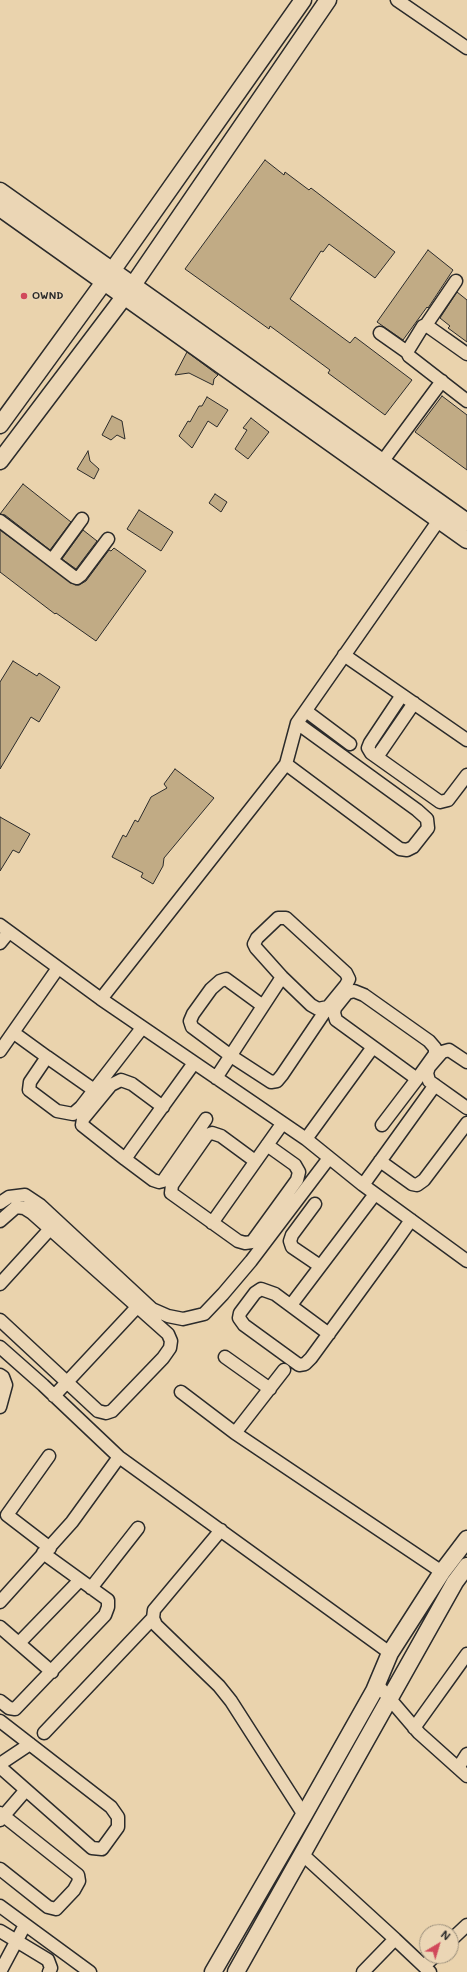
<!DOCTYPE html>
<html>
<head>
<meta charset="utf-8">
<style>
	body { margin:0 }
	#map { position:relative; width:467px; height:1972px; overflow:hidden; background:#ead3ad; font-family:Mali,sans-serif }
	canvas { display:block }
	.north { position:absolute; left:419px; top:1924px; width:40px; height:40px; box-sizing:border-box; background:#ebd6b5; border:1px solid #9e927e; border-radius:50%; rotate:38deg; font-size:11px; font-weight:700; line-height:16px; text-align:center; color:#2b2b2b }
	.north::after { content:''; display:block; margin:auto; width:14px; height:18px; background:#d1495b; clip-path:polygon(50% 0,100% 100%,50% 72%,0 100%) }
</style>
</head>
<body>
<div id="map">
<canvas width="467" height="1972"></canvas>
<div class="north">N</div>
</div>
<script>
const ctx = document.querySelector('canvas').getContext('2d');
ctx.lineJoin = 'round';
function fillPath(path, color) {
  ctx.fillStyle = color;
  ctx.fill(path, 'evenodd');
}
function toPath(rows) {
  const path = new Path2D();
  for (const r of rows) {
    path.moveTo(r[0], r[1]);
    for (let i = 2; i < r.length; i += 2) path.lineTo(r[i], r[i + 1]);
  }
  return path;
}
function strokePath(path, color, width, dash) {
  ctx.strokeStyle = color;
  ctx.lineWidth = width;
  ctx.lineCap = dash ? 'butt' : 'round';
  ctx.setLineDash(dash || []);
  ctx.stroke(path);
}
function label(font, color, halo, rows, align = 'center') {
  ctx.font = font + ' Mali,sans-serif';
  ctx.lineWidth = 3;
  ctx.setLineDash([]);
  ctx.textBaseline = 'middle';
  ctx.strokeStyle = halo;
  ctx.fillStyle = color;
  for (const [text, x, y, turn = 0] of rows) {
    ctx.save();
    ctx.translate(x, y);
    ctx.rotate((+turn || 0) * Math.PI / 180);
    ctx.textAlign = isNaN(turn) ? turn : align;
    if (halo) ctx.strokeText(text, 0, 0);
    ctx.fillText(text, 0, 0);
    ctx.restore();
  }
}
const building = toPath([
	[265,160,284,175,285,172,309,190,311,188,395,252,375,278,329,244,323,252,321,251,290,299,350,343,355,337,412,380,385,415,328,373,330,370,270,326,269,329,185,269,265,160],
	[428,250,453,270,428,308,427,307,403,340,377,322,428,250],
	[457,292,467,300,467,342,448,328,450,326,440,318,457,292],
	[187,352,218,375,214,379,213,385,189,373,175,375,187,352],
	[442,396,467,415,467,470,415,432,442,396],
	[207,397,228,410,217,427,208,421,192,448,179,436,188,421,190,422,199,406,202,406,207,397],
	[112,416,122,421,125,439,117,435,111,440,102,435,112,416],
	[251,418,269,432,248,459,235,449,247,430,243,428,251,418],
	[88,451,90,461,99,469,94,479,77,469,88,451],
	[23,484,71,522,50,550,5,515,0,514,23,484],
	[215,494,227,502,221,512,209,503,215,494],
	[139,510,173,532,161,551,127,529,139,510],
	[0,530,75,585,79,585,86,581,109,550,111,551,114,548,146,571,96,641,56,613,55,614,0,572,0,530],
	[83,530,97,541,76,569,62,559,83,530],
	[13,661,37,676,39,673,60,687,39,722,31,717,0,769,0,682,13,661],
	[175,769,214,798,164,858,163,866,153,884,141,877,143,873,112,857,123,835,126,837,135,820,138,822,151,797,167,788,164,784,175,769],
	[0,817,30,834,19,853,13,850,0,871,0,817]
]);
fillPath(building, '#c1ab85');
strokePath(building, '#2b2b2b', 1);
const minor = toPath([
	[397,0,467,48],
	[426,325,456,281],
	[380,333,407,352],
	[467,354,426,325,423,326,407,352,409,356,467,401],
	[382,462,442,381],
	[0,521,74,577,77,578,81,575,108,539],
	[52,560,82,519],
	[344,655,467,740],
	[402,695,370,743,368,748,371,753,440,802,448,800,467,775],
	[306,711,350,744],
	[377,757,414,703],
	[286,764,400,849,407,850,413,847,428,828,427,819,417,810,297,723],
	[278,918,286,918,346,973,349,979,346,985,328,1007,318,1009,311,1005,282,977,256,948,254,944,257,938,278,918],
	[0,925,101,999,306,1139,363,1185,467,1261],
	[0,943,9,932],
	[101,999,286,764,297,723,439,520],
	[263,1006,226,979,220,981,211,989,193,1014,190,1021,192,1027,231,1056,271,1082,277,1081,282,1075,328,1007],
	[14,1033,47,1057,30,1082,29,1090,57,1111,73,1114,81,1107,142,1028],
	[0,1051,58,968],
	[47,1057,94,1090],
	[467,1062,449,1050,442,1052,429,1067,427,1073,429,1081,467,1108],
	[216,1078,282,977],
	[163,1107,132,1084,121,1080,111,1085,83,1119,82,1125,125,1159,132,1149,194,1063],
	[382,1125,417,1079,435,1054,435,1048,429,1041,364,995,354,991,347,993,335,1008,334,1013,336,1020,417,1079],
	[306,1139,373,1047],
	[125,1159,153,1180,159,1182,163,1181,206,1119],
	[255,1161,221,1136,212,1133,207,1135,172,1185,171,1193,238,1241,245,1243,252,1242,297,1180,299,1172,295,1165,267,1145],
	[380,1161,412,1184,417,1185,424,1180,467,1123],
	[363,1185,435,1085],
	[0,1203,9,1197,25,1195,40,1205,152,1309,168,1316,183,1319,204,1314,223,1294,251,1261,329,1158],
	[315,1204,292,1235,290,1241,292,1247,320,1266],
	[0,1221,16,1207,24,1208,32,1213,168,1334,171,1341,170,1348,163,1358,112,1411,106,1413,98,1411,0,1320],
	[212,1223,282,1124],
	[0,1284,50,1229],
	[291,1305,375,1194],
	[329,1334,275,1294,261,1289,255,1293,240,1313,239,1318,244,1325,299,1365,305,1364,311,1358,392,1247,411,1220],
	[0,1347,43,1385,119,1457,390,1653],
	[225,1357,270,1389],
	[0,1375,3,1377,6,1385,0,1407],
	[181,1392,235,1433,442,1572],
	[54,1396,138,1306],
	[235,1433,284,1370],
	[49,1456,7,1515,50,1548],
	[221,1530,154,1610,153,1618,156,1625,219,1686,231,1701,304,1815],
	[91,1588,138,1528],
	[0,1602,72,1522,119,1457],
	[0,1627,52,1672],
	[19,1643,80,1580],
	[377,1684,419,1733,467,1776],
	[0,1701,9,1708,15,1709,105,1615,108,1607,108,1600,43,1553],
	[0,1721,111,1807,118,1817,118,1827,102,1849,92,1848,0,1767],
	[414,1728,467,1654],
	[44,1733,153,1618],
	[0,1764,30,1744],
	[458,1768,467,1754],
	[0,1813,78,1875,79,1881,74,1890,56,1909,48,1907,0,1869],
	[0,1820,25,1791],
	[302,1854,395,1939],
	[0,1906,90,1972],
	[0,1931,48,1960,51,1968,49,1972],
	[451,1940,467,1925],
	[424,1966,435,1956],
	[0,1972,25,1925],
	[363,1972,395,1939,430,1972]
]);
const tertiary = toPath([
	[0,191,467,522],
	[0,208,467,540],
	[0,425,112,271,303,0],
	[0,461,133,285,328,0],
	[213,1972,304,1815,374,1691,390,1653,442,1572,467,1539],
	[236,1972,455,1582,467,1566]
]);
strokePath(minor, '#2b2b2b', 15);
strokePath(tertiary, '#2b2b2b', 19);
strokePath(minor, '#ebd6b5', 12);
strokePath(tertiary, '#ebd6b5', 16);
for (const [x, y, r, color] of [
	[24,296,4,"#d1495b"]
]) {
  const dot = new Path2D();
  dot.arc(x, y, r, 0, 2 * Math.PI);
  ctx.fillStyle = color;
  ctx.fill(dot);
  strokePath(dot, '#ebd6b5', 1.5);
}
label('bold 10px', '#2b2b2b', '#ebd6b5', [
	["OWND",32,296]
], 'left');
</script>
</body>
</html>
